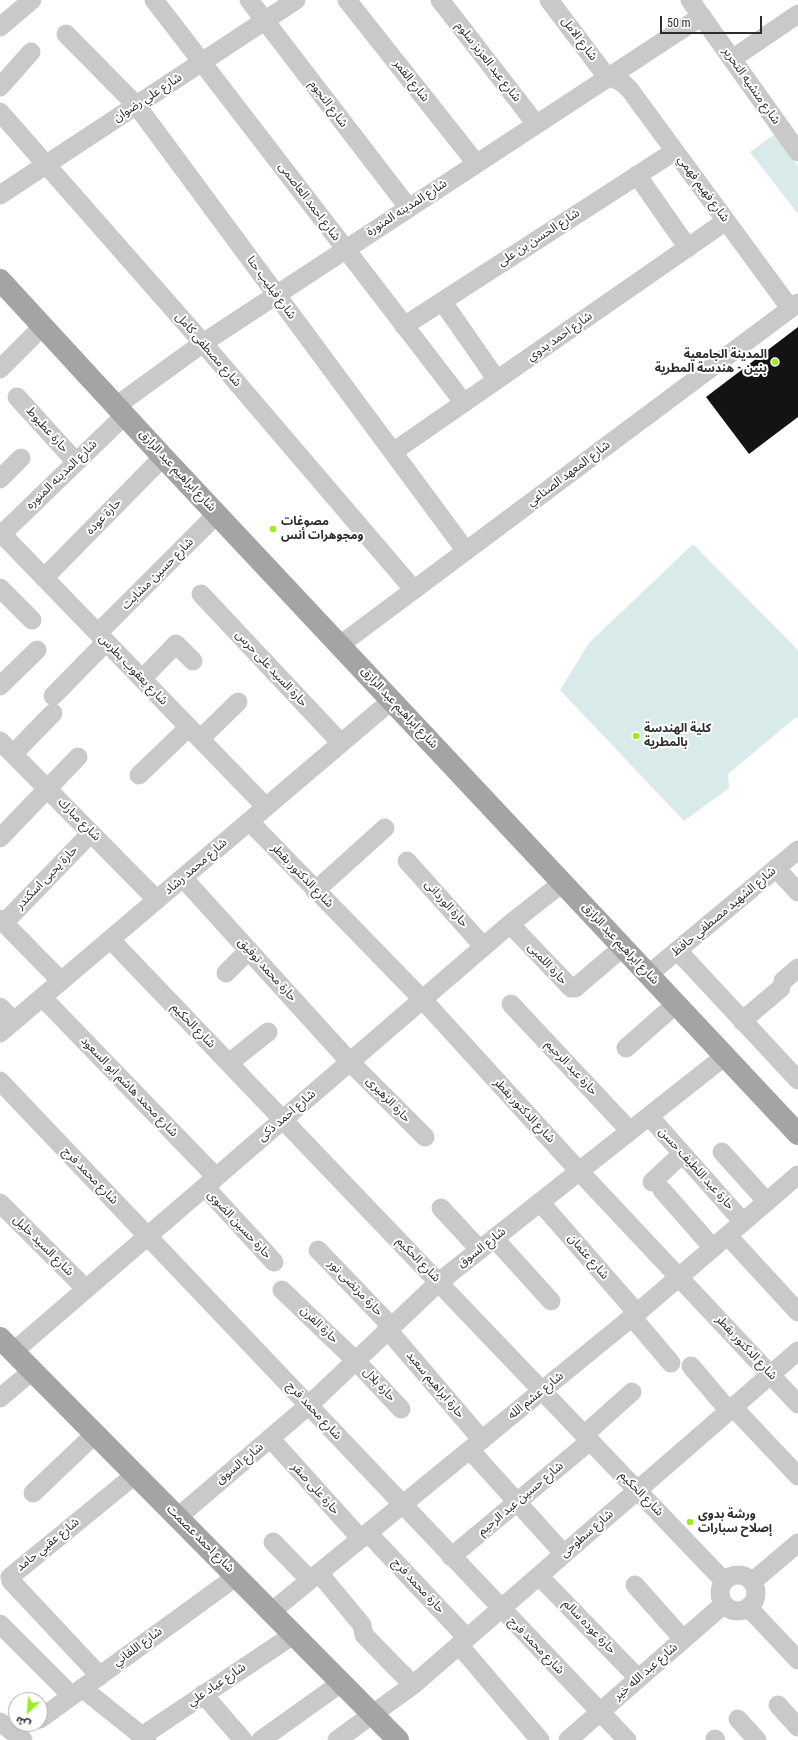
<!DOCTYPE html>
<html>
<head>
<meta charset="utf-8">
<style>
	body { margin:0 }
	#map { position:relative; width:798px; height:1740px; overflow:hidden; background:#fff; font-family:"Roboto Condensed","Noto Sans Arabic",sans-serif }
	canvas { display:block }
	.north { position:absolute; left:8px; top:1692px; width:40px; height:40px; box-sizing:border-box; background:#fff; border:1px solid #ababab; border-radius:50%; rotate:205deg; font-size:11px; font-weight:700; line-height:16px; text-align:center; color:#2c2c2c }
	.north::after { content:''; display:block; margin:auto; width:14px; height:18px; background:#97ef22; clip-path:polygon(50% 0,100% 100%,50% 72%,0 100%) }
	.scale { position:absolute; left:660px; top:16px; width:102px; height:18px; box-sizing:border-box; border:2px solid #2c2c2c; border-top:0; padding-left:5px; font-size:12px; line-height:14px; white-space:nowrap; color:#2c2c2c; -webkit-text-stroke:3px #fff; paint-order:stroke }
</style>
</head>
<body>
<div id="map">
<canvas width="798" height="1740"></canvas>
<div class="north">ش</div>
<div class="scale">50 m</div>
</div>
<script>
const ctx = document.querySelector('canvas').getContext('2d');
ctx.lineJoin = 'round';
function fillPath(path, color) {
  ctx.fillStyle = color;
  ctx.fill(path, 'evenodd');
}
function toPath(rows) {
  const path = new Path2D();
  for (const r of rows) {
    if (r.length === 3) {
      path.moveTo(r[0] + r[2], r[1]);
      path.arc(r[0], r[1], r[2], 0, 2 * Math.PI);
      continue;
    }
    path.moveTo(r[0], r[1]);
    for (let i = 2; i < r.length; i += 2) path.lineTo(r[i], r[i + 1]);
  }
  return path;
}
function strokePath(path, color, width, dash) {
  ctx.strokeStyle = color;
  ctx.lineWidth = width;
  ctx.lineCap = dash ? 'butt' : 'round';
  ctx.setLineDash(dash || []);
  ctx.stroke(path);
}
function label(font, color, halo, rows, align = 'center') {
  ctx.font = font + ' "Roboto Condensed","Noto Sans Arabic",sans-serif';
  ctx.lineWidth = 4;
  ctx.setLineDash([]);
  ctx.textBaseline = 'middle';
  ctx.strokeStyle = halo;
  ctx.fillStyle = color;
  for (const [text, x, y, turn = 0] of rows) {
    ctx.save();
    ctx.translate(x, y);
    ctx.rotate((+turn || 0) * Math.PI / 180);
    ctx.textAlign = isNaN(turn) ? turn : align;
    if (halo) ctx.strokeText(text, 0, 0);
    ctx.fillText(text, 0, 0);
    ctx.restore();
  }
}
fillPath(toPath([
	[775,134,798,166,798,214,750,152],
	[693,544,798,650,798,718,795,718,728,774,729,788,684,821,560,690,589,643]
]), '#d8ebea');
fillPath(toPath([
	[798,327,798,417,749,454,706,397]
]), '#131313');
strokePath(toPath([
	[154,0,464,403],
	[249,0,408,207],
	[347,0,476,163],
	[440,0,536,124],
	[549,0,604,73,623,83,630,90,790,308],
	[690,0,798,152],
	[0,27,32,0],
	[66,34,137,106,466,551],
	[732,59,798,14],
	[0,87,31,52],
	[0,112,203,343,414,590],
	[637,175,688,248],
	[0,195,296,0],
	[442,301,497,380],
	[404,326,675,151],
	[0,369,43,326],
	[17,397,76,462],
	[116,406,203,343,702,16],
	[393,452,726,221],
	[0,479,21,458],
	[0,532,266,807],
	[0,536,125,415],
	[44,578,163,457],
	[0,588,32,620],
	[201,594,341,743],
	[98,633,217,514],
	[340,645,798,303],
	[142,679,176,644,193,661],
	[0,686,37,650],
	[53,696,106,642],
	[200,739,238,702],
	[0,741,157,900],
	[13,754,53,713],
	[139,775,189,727],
	[249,821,423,1000,579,1171,798,1404],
	[0,838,78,757],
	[407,861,484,947],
	[776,868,798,892],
	[183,878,350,1062,425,1137],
	[315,891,385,828],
	[0,919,61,981],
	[4,923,91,833],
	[510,924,571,988,575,988,623,947],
	[110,939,724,1581],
	[678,951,798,1080],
	[226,973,249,950],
	[649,974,798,850],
	[783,981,798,968],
	[42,997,216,1177],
	[511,1004,630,1131],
	[0,1007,14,1021],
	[742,1021,781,988],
	[0,1033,392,700],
	[626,1048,676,1004],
	[229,1063,268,1032],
	[0,1081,627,1740],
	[649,1116,743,1222],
	[722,1152,767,1202],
	[652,1182,682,1154],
	[205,1187,274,1262],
	[662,1190,713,1248],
	[540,1202,637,1313],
	[0,1203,86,1289],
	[441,1208,480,1250],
	[728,1236,798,1312],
	[494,1238,551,1301],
	[318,1250,392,1327],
	[282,1290,356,1361,401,1409],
	[632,1317,671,1363],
	[388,1330,482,1440],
	[13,1352,510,924,562,883],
	[691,1366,729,1411],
	[0,1398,32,1371],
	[733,1407,798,1476],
	[584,1435,632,1392],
	[270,1438,361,1539],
	[470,1450,564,1554],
	[33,1493,95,1434],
	[178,1517,309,1405,439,1282,725,1056],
	[368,1533,467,1638],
	[273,1542,310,1580],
	[451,1557,590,1441],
	[319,1573,362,1625,364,1635,413,1685],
	[738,1593,18],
	[539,1576,638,1678],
	[752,1582,798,1543],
	[635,1585,683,1639],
	[748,1607,798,1660],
	[271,1612,637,1313,798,1175],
	[0,1624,72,1696],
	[459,1645,540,1740],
	[100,1676,11,1581,10,1577,136,1474],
	[82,1688,147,1740],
	[203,1694,243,1740],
	[778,1705,798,1727],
	[40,1719,237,1576],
	[738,1719,757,1740],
	[0,1722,23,1740],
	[142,1736,293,1635],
	[715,1739,716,1740],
	[261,1740,341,1683],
	[337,1740,413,1685,798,1351],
	[568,1740,724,1604]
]), '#c9c9c9', 19);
strokePath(toPath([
	[0,280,163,457,798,1134],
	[0,1338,398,1740]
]), '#a4a4a4', 22);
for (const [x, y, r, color] of [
	[775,362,4,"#97ef22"],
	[273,529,4,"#97ef22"],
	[636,736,4,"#97ef22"],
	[690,1522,4,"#97ef22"]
]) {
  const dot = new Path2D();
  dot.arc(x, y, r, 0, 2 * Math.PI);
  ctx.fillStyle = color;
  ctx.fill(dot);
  strokePath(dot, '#fff', 1.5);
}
label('12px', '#2c2c2c', '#fff', [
	["شارع الامل",579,39,53],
	["شارع عبد العزيز سلوم",488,62,52],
	["شارع القمر",411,81,52],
	["شارع منشيه التحرير",751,86,55],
	["شارع علي رضوان",148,98,-33],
	["شارع النجوم",328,104,53],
	["شارع فهيم فهمي",703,189,54],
	["شارع احمد العاصمى",309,202,53],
	["شارع المدينه المنورة",407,208,-33],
	["شارع الحسن بن على",539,238,-33],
	["شارع فيليب حنا",271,288,54],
	["شارع احمد بدوي",560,337,-35],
	["شارع مصطفى كامل",208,350,49],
	["حارة عطيوط",47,430,48],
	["شارع ابراهيم عبد الرازق",177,471,47],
	["شارع المعهد الصناعي",569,474,-37],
	["شارع المدينه المنوره",62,475,-44],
	["حارة عوده",104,517,-46],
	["شارع حسين مشابت",158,574,-45],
	["حارة السيد على حرس",271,669,47],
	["شارع يعقوب بطرس",133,670,46],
	["شارع ابراهيم عبد الرازق",399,708,47],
	["شارع مبارك",79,820,45],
	["شارع محمد رشاد",196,867,-41],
	["شارع الدكتور بقطر",302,876,46],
	["حارة يحيى اسكندر",47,878,-46],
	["حارة الوردانى",446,904,48],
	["شارع الشهيد مصطفي حافظ",724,912,-40],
	["شارع ابراهيم عبد الرازق",620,944,47],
	["حارة اللمبى",547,964,47],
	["حارة محمد توفيق",267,970,48],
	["شارع الحكيم",193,1026,46],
	["حارة عبد الرحيم",571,1068,47],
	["شارع محمد هاشم ابو السعود",129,1087,46],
	["حارة الزهيرى",388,1100,46],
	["شارع الدكتور بقطر",524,1111,47],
	["شارع احمد ذكى",287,1116,-41],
	["حارة عبد اللطيف حسن",696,1169,48],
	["شارع محمد فرج",90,1176,46],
	["حارة حسين الضوى",239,1225,47],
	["شارع السيد خليل",43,1246,45],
	["شارع السوق",482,1248,-38],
	["شارع عثمان",588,1257,49],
	["شارع الحكيم",418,1260,46],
	["حارة مرتضى نور",355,1288,46],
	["حارة الفرن",319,1325,44],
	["شارع الدكتور بقطر",746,1348,47],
	["حارة بلال",379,1385,47],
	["حارة ابراهيم سعيد",435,1385,50],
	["شارع عشم الله",536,1396,-39],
	["شارع محمد فرج",314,1411,47],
	["شارع السوق",240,1464,-40],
	["حارة على صقر",315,1489,48],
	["شارع الحكيم",641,1494,46],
	["شارع حسين عبد الرحيم",521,1499,-40],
	["شارع سطوحى",587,1534,-41],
	["شارع احمد عصمت",200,1539,45],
	["شارع عقبي حامد",48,1545,-39],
	["حارة محمد فرج",418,1586,47],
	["حارة عوده سالم",589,1627,46],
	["شارع محمد فرج",536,1646,46],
	["شارع اللقاني",138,1647,-36],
	["شارع عبد الله خير",646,1672,-41],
	["شارع عياد علي",217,1685,-34]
]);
label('bold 12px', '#2c2c2c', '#fff', [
	["المدينة الجامعية",767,355,"right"],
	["بنين - هندسة المطرية",767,369,"right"],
	["مصوغات",281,522],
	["ومجوهرات أنس",281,536],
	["كلية الهندسة",644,729],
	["بالمطرية",644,743],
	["ورشة بدوى",698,1515],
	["إصلاح سبارات",698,1529]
], 'left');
</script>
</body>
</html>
